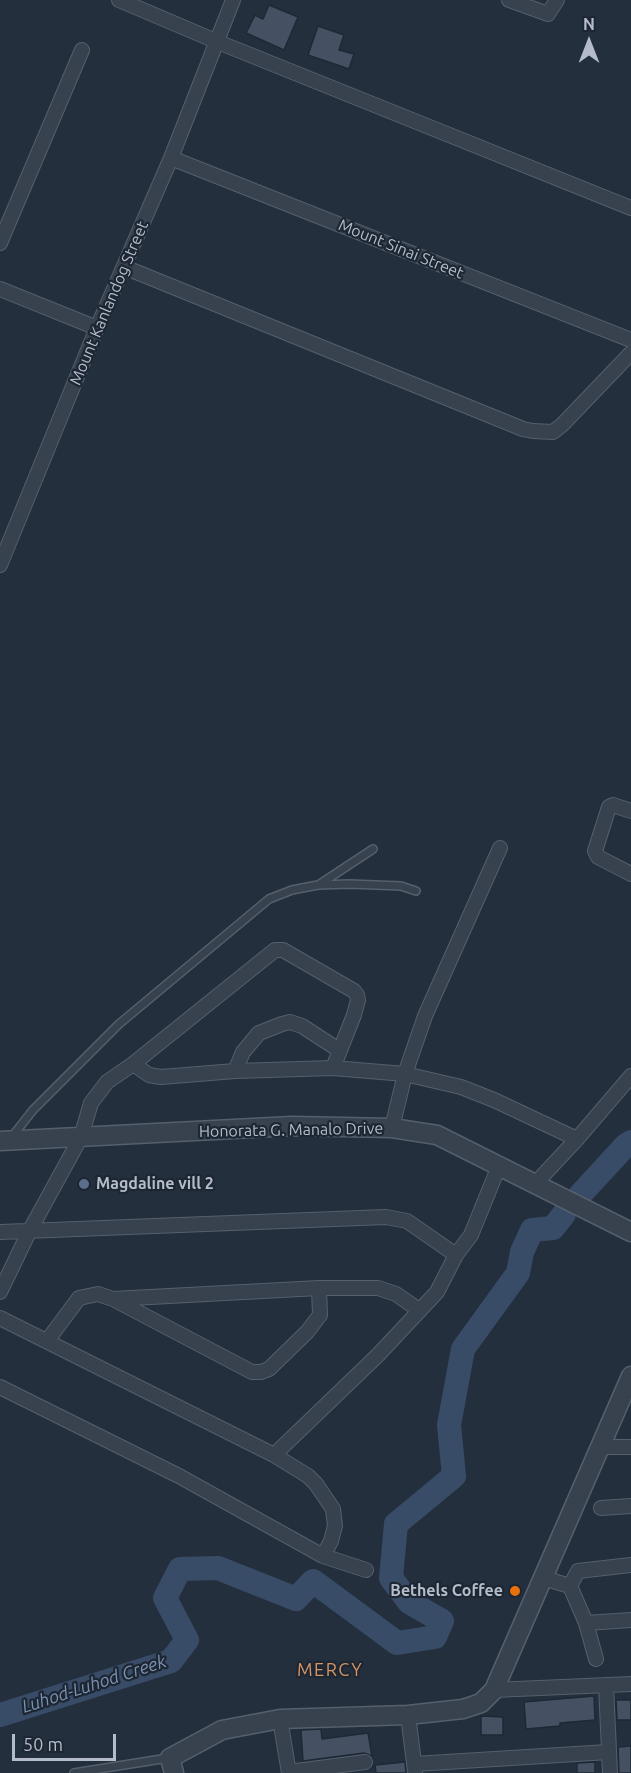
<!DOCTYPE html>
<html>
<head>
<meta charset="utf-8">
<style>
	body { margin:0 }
	#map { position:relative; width:631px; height:1773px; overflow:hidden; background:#242f3e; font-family:Ubuntu,sans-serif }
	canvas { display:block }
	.north { position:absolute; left:559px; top:12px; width:60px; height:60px; -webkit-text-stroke:4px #1d2633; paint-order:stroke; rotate:0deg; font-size:16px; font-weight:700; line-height:24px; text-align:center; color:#b4bcc9 }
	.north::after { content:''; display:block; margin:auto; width:21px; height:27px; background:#b4bcc9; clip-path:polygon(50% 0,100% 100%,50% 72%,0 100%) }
	.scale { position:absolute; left:12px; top:1734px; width:104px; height:27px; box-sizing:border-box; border:3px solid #b4bcc9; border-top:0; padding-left:8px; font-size:18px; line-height:21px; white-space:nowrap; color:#b4bcc9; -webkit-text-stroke:4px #1d2633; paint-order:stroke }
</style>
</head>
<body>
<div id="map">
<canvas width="631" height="1773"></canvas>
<div class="north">N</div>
<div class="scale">50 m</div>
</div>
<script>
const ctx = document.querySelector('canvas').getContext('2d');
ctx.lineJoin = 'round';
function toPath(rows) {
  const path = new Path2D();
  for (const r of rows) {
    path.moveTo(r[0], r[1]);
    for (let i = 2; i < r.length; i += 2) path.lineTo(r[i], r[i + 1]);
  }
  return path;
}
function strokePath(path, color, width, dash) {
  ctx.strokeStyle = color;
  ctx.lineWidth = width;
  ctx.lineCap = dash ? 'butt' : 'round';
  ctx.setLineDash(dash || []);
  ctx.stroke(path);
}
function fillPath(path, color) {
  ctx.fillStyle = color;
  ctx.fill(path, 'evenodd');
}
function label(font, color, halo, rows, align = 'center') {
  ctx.font = font + ' Ubuntu,sans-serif';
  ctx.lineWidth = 4.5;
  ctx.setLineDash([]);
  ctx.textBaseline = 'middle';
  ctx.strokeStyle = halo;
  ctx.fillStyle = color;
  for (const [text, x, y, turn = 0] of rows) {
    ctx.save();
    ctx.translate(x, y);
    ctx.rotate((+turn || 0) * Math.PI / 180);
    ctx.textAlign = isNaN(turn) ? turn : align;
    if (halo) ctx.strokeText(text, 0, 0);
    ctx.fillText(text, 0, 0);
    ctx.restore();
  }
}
strokePath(toPath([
	[580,1195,625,1146,631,1142],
	[0,1715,171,1661,187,1640,165,1598,180,1569,218,1568,296,1599,313,1581,397,1643,435,1637,442,1621,409,1602,391,1578,396,1524,454,1476,449,1425,463,1349,518,1273,522,1252,532,1230,553,1228,564,1214]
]), '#394c67', 24);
const building = toPath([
	[269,5,298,17,284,50,246,33,255,15,263,19,269,5],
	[318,26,344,35,339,50,354,54,349,69,308,55,318,26],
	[594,1696,595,1720,560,1723,560,1726,526,1729,524,1702,594,1696],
	[616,1700,631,1700,631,1720,617,1720,616,1700],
	[481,1716,503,1717,503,1735,481,1735,481,1716],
	[321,1729,322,1739,368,1733,372,1756,364,1753,303,1761,301,1730,321,1729],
	[631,1746,631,1773,619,1773,618,1747,631,1746],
	[405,1762,406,1773,376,1773,375,1765,405,1762],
	[595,1762,595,1773,577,1773,577,1763,595,1762]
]);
fillPath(building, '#455162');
strokePath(building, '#1f2835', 1.5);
const service = toPath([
	[320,884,373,849],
	[11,1138,33,1110,119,1024,269,899,292,890,318,885,350,884,401,886,416,891],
	[74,1773,168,1758]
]);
const minor = toPath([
	[119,0,218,42,631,208],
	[509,0,548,14,557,0],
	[171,158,631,340],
	[0,243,82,50],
	[124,267,523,429,533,431,553,432,562,425,631,353],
	[0,289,97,328],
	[0,565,97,328,171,158,233,0],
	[631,811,613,805,609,807,595,851,598,857,631,874],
	[133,1064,149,1075,161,1077,235,1071,333,1068,405,1074,461,1087,494,1100,577,1139],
	[235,1071,243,1052,259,1033,282,1024,290,1022,302,1026,339,1050],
	[392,1128,405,1074,425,1016,500,848],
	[534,1185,577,1139,631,1076],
	[0,1232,386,1217,407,1221,456,1255],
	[0,1292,30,1230,81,1137,91,1103,107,1082,133,1064,275,950,283,950,354,991,357,995,358,1000,354,1015,333,1068],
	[115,1300,252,1372,261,1372,269,1369,307,1332,320,1315,319,1288],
	[0,1318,274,1455,308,1476,316,1484,333,1509,335,1526,331,1541,323,1556],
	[47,1341,79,1298,98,1294,113,1299,319,1288,378,1288,396,1294,419,1310],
	[0,1387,179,1476,323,1556,366,1570],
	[599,1447,631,1447],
	[274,1455,378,1355,437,1292,456,1255,471,1235,499,1166],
	[601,1508,631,1506],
	[543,1578,570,1586,578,1571,631,1565],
	[570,1586,586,1623,631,1620],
	[586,1623,596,1659],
	[606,1685,610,1773],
	[494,1690,631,1684],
	[408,1715,415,1771],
	[280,1719,289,1773],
	[414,1764,608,1752],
	[289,1772,365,1762]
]);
const tertiary = toPath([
	[0,1141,292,1126,392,1128,437,1135,631,1232],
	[174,1773,170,1758,222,1730,280,1719,408,1715,463,1709,481,1703,494,1690,631,1376]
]);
strokePath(service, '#565f6c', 10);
strokePath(minor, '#565f6c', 16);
strokePath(tertiary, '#565f6c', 21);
strokePath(service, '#38414e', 7);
strokePath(minor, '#38414e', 14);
strokePath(tertiary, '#38414e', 18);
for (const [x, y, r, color] of [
	[84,1184,6,"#5c6f8a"],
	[515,1591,6,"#e8710a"]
]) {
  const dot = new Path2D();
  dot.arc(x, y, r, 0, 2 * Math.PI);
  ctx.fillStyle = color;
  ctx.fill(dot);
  strokePath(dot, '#1d2633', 2);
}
label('16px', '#b4bcc9', '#1d2633', [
	["Mount Sinai Street",401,249,22],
	["Mount Kanlandog Street",109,303,-67],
	["Honorata G. Manalo Drive",291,1130,-1]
]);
label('bold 16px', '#b4bcc9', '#1d2633', [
	["Magdaline vill 2",96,1184],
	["Bethels Coffee",503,1591,"right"]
], 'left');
ctx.letterSpacing = '1.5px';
label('18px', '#d59563', '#1d2633', [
	["MERCY",330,1670]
]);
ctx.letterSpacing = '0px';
label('italic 18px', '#7c92b1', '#1d2633', [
	["Luhod-Luhod Creek",94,1684,-18]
]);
</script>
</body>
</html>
